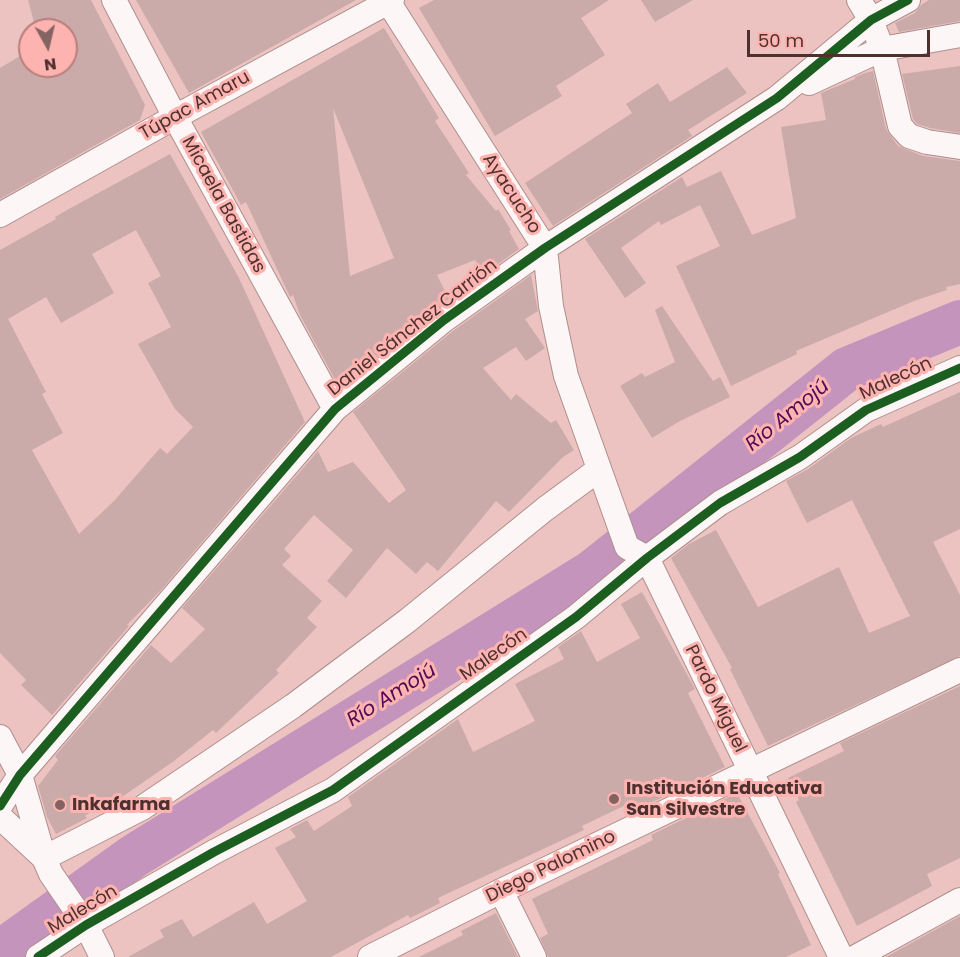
<!DOCTYPE html>
<html>
<head>
<meta charset="utf-8">
<style>
	body { margin:0 }
	#map { position:relative; width:960px; height:957px; overflow:hidden; background:#ecc3c0; font-family:Poppins,sans-serif }
	canvas { display:block }
	.north { position:absolute; left:18px; top:18px; width:60px; height:60px; box-sizing:border-box; background:#fdb3af; border:2px solid #b77f7c; border-radius:50%; rotate:172deg; font-size:16px; font-weight:700; line-height:24px; text-align:center; color:#4e302f }
	.north::after { content:''; display:block; margin:auto; width:21px; height:27px; background:#856362; clip-path:polygon(50% 0,100% 100%,50% 72%,0 100%) }
	.scale { position:absolute; left:747px; top:30px; width:183px; height:27px; box-sizing:border-box; border:3px solid #4e302f; border-top:0; padding-left:8px; font-size:18px; line-height:21px; white-space:nowrap; color:#4e302f; -webkit-text-stroke:4px #fdb3af; paint-order:stroke }
</style>
</head>
<body>
<div id="map">
<canvas width="960" height="957"></canvas>
<div class="north">N</div>
<div class="scale">50 m</div>
</div>
<script>
const ctx = document.querySelector('canvas').getContext('2d');
ctx.lineJoin = 'round';
function toPath(rows) {
  const path = new Path2D();
  for (const r of rows) {
    path.moveTo(r[0], r[1]);
    for (let i = 2; i < r.length; i += 2) path.lineTo(r[i], r[i + 1]);
  }
  return path;
}
function strokePath(path, color, width, dash) {
  ctx.strokeStyle = color;
  ctx.lineWidth = width;
  ctx.lineCap = dash ? 'butt' : 'round';
  ctx.setLineDash(dash || []);
  ctx.stroke(path);
}
function fillPath(path, color) {
  ctx.fillStyle = color;
  ctx.fill(path, 'evenodd');
}
function label(font, color, halo, rows, align = 'center') {
  ctx.font = font + ' Poppins,sans-serif';
  ctx.lineWidth = 6;
  ctx.setLineDash([]);
  ctx.textBaseline = 'middle';
  ctx.strokeStyle = halo;
  ctx.fillStyle = color;
  for (const [text, x, y, turn = 0] of rows) {
    ctx.save();
    ctx.translate(x, y);
    ctx.rotate((+turn || 0) * Math.PI / 180);
    ctx.textAlign = isNaN(turn) ? turn : align;
    if (halo) ctx.strokeText(text, 0, 0);
    ctx.fillText(text, 0, 0);
    ctx.restore();
  }
}
strokePath(toPath([
	[0,952,134,856,592,572,847,369,960,322]
]), '#c594bd', 44);
fillPath(toPath([
	[28,0,91,0,145,105,140,120,0,199,0,68,30,50,30,66,66,66,66,30,36,30],
	[136,0,356,0,189,93],
	[434,0,609,0,581,18,605,55,556,86,562,96,495,136,419,8],
	[641,0,693,0,655,22],
	[929,0,960,0,960,21,899,32,895,23,915,13,921,5],
	[384,28,439,118,435,121,469,173,466,175,496,211,498,209,511,230,509,231,519,249,484,274,475,260,437,275,449,299,339,387,300,315,293,295,290,297,246,202,241,205,201,132],
	[333,108,394,258,350,276],
	[960,66,960,133,930,128,917,124,913,119,902,74],
	[727,67,747,93,688,130,692,136,553,226,525,183,632,113,626,104,658,83,670,102],
	[873,71,886,129,898,146,923,156,960,161,960,284,946,287,947,290,914,301,796,351,797,354,731,386,676,266,720,246,700,205,661,225,659,221,621,248,646,283,625,298,585,239,682,177,687,187,721,171,752,235,796,218,781,127,826,120,821,93,855,79,855,77,865,73],
	[170,154,239,278,305,422,161,590,127,625,129,626,52,715,21,685,26,680,0,653,0,250,56,219,55,217,67,210],
	[136,230,161,276,148,283,171,327,138,344,175,409,193,427,167,454,160,448,114,501,79,534,32,450,63,433,42,394,46,392,8,319,46,297,61,323,114,293,92,254],
	[531,275,538,311,525,319,545,348,526,361,516,347,483,368,511,400,516,394,551,423,556,420,574,450,563,457,509,512,496,501,438,571,427,562,416,574,387,548,346,598,327,581,353,550,314,515,284,549,291,556,282,565,322,601,307,618,317,627,276,670,279,673,216,733,213,730,174,761,119,799,116,794,85,816,87,818,56,834,47,817,38,786,58,760,55,756,151,645,171,663,205,629,182,608,318,451,328,472,353,462,389,503,406,490,353,412,453,331],
	[662,306,713,381,720,377,730,397,680,421,652,438,620,386,642,373,645,377,675,362,655,310],
	[960,392,960,529,933,542,960,595,960,656,768,746,730,669,732,668,671,558,689,544,716,530,758,607,839,567,869,633,910,616,852,500,807,523,786,481,808,469,851,438,881,424,883,427],
	[642,592,695,689,688,693,725,767,638,809,634,801,582,826,584,830,438,898,440,903,410,918,408,915,331,957,128,957,164,937,160,930,182,919,193,937,254,902,267,924,307,901,275,848,296,837,290,829,307,820,314,831,352,806,348,797,458,719,473,752,535,721,515,684,564,659,558,647,581,631,597,662,640,638,621,604],
	[960,686,960,858,927,874,932,886,857,926,796,802,799,800,788,778,844,751,840,743],
	[737,793,780,873,778,874,811,945,786,957,548,957,540,938,548,934,532,899,653,840,651,835],
	[496,913,518,957,419,957,463,935,461,931],
	[960,916,960,957,886,957]
]), '#caaba9');
const minor = toPath([
	[114,0,175,117,335,409],
	[387,0,545,248,551,306,566,376,627,547,647,558,841,957],
	[859,0,871,20,882,49,900,126,909,136,927,142,960,147],
	[809,83,882,49,960,35],
	[0,215,175,117,392,0],
	[0,737,20,775,44,858,51,874,86,925,102,957],
	[0,806,20,775,335,409,444,320,545,248,777,98,871,20,908,0],
	[0,817,44,858],
	[44,858,142,808,293,706,407,621,545,509,598,470],
	[501,891,534,957],
	[38,957,86,925,214,852,333,790,576,617,647,558,720,503,800,457,866,410,960,368],
	[370,957,501,891,960,670],
	[856,957,960,900]
]);
strokePath(minor, '#ae8f8d', 26);
strokePath(minor, '#fcf6f6', 24);
strokePath(toPath([
	[0,806,20,775,335,409,444,320,545,248,777,98,871,20,908,0],
	[38,957,86,925,214,852,333,790,576,617,647,558,720,503,800,457,866,410,960,368]
]), '#1b5e20', 9);
for (const [x, y, r, color] of [
	[614,799,6,"#856362"],
	[60,805,6,"#856362"]
]) {
  const dot = new Path2D();
  dot.arc(x, y, r, 0, 2 * Math.PI);
  ctx.fillStyle = color;
  ctx.fill(dot);
  strokePath(dot, '#fdb3af', 2);
}
label('18px', '#4e302f', '#fdb3af', [
	["Túpac Amaru",195,106,-29],
	["Ayacucho",511,194,57],
	["Micaela Bastidas",223,205,61],
	["Daniel Sánchez Carrión",413,328,-38],
	["Malecón",896,379,-25],
	["Malecón",494,655,-35],
	["Pardo Miguel",715,699,64],
	["Diego Palomino",551,867,-26],
	["Malecón",83,910,-31]
]);
label('bold 18px', '#4e302f', '#fdb3af', [
	["Institución Educativa",626,789],
	["San Silvestre",626,810],
	["Inkafarma",72,805]
], 'left');
label('italic 20px', '#4f0c59', '#fdb3af', [
	["Río Amojú",788,416,-39],
	["Río Amojú",392,696,-32]
]);
</script>
</body>
</html>
